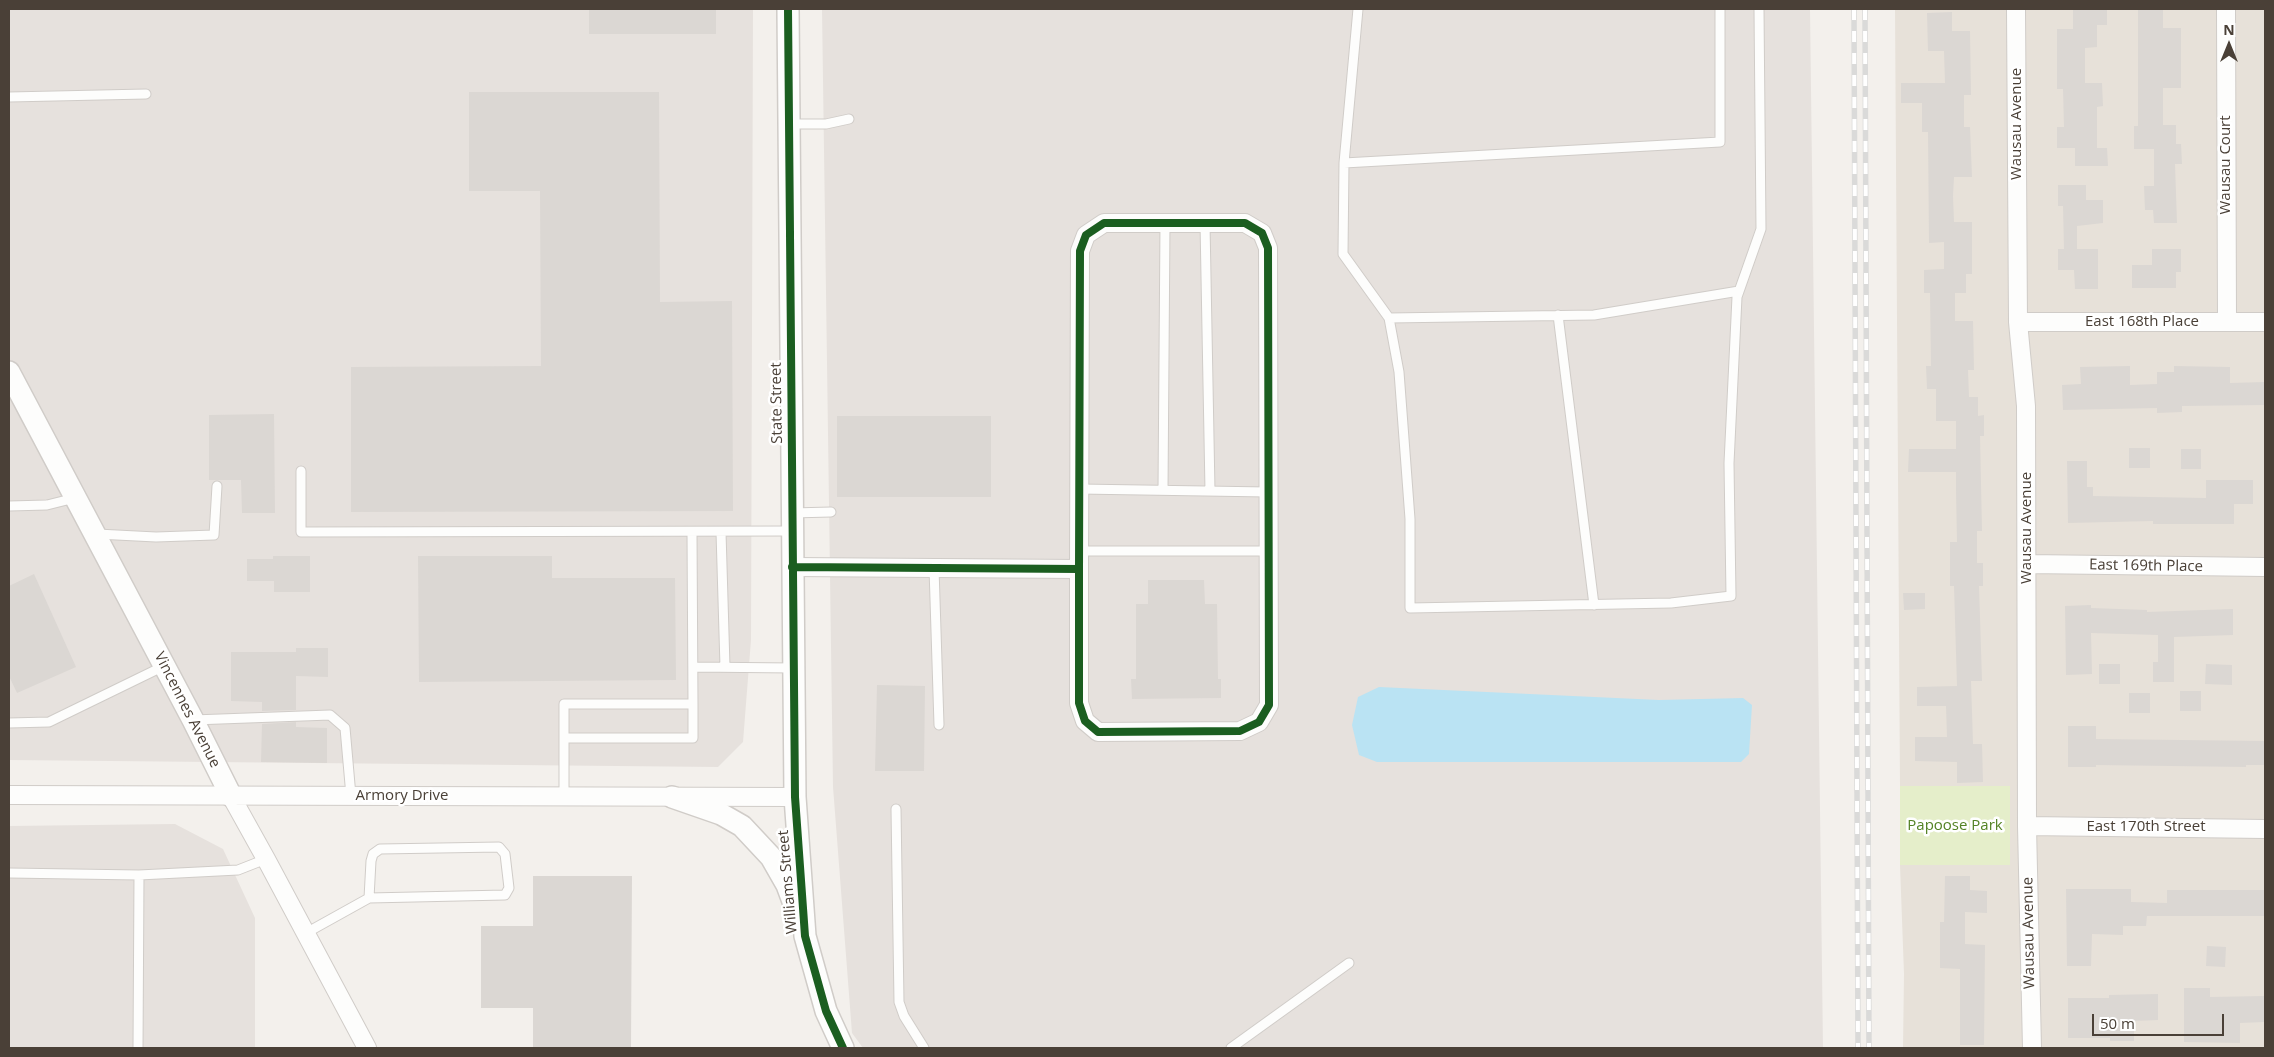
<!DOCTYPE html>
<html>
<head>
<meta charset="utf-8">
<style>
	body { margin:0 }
	#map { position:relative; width:2274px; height:1057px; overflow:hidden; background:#f3f0ec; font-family:"Open Sans",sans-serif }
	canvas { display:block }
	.frame { position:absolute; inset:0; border:10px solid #4a4037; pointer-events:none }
	.north { position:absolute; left:2204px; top:20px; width:50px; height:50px; -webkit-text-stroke:4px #fff; paint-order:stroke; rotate:0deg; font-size:14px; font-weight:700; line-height:20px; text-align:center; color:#4a4037 }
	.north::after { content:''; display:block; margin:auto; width:18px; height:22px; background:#4a4037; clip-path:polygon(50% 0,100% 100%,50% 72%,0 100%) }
	.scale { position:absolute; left:2092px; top:1014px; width:132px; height:22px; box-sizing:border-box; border:2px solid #4a4037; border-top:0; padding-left:6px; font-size:15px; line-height:18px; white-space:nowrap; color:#4a4037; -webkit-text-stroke:4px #fff; paint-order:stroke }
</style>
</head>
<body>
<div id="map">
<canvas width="2274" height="1057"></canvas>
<div class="frame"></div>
<div class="north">N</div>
<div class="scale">50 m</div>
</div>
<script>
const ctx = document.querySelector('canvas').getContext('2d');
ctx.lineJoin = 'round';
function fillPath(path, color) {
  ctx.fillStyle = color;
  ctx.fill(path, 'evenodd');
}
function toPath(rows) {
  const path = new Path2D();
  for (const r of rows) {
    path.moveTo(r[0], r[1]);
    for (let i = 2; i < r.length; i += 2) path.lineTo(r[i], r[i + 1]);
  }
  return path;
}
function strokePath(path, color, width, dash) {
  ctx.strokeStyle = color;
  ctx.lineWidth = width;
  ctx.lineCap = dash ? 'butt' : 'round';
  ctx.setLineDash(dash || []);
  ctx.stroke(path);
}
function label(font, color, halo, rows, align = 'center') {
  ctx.font = font + ' "Open Sans",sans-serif';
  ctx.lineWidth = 5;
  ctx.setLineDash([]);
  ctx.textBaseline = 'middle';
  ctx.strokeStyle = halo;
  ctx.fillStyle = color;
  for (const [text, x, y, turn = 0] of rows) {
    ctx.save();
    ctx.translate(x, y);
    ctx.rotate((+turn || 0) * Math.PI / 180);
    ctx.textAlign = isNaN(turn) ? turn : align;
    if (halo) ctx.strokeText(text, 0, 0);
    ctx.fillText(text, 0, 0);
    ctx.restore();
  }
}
fillPath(toPath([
	[1895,9,2265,9,2265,1048,1903,1048,1904,974,1900,865,2010,865,2010,787,1900,786]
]), '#e7e1d9');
fillPath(toPath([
	[9,9,753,9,751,640,743,742,718,767,9,760],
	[822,9,1810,9,1823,1048,863,1048,852,1033,833,787],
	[175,824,223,849,255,918,255,1048,9,1048,9,826]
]), '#e6e1dd');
fillPath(toPath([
	[1900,786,2010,786,2010,865,1900,865]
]), '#e5eeca');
fillPath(toPath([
	[1379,687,1659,700,1743,698,1752,705,1749,754,1741,762,1377,762,1359,755,1352,725,1358,697]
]), '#bae3f3');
fillPath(toPath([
	[589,9,716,9,716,34,589,34],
	[2107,9,2107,25,2097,25,2097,47,2085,48,2085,83,2102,83,2103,106,2097,107,2097,148,2107,148,2108,166,2075,166,2075,148,2057,148,2057,127,2064,127,2063,89,2057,89,2057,29,2073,29,2073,10],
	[2138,10,2163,10,2163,28,2181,28,2181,88,2163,88,2163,125,2176,125,2176,144,2181,144,2182,164,2175,164,2177,223,2154,223,2153,210,2145,210,2144,186,2154,186,2154,149,2134,149,2134,126,2138,126],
	[1952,12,1952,31,1970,31,1971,95,1964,95,1964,127,1970,127,1972,177,1954,177,1953,196,1954,222,1972,222,1972,274,1966,274,1966,293,1955,293,1955,321,1973,321,1974,370,1968,370,1969,397,1978,397,1978,416,1984,415,1984,436,1980,436,1982,531,1977,531,1977,563,1983,563,1983,586,1979,586,1982,681,1971,681,1973,744,1982,744,1983,782,1957,783,1957,762,1915,761,1915,737,1947,737,1946,706,1917,706,1917,687,1957,686,1954,586,1950,586,1950,542,1957,542,1956,490,1956,472,1908,472,1909,449,1956,449,1956,421,1936,421,1936,389,1927,389,1926,366,1931,366,1930,293,1924,293,1924,270,1944,269,1944,242,1929,243,1928,132,1922,132,1922,103,1901,103,1901,83,1945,83,1944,51,1928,51,1927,13],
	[469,92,659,92,660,302,732,301,733,511,351,512,351,367,541,366,540,191,469,191],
	[2058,185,2086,185,2086,200,2103,200,2103,223,2077,226,2077,249,2098,249,2098,289,2075,289,2074,270,2058,270,2058,249,2064,249,2063,206,2058,206],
	[2152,249,2181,249,2181,272,2176,272,2176,288,2132,288,2132,265,2152,265],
	[2130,366,2130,385,2157,384,2157,372,2174,372,2174,366,2230,367,2230,383,2265,382,2265,405,2182,406,2182,412,2157,413,2157,408,2063,410,2062,385,2081,384,2080,367],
	[274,414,275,513,242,513,241,480,209,480,209,415],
	[837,416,991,416,991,497,837,497],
	[2129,448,2150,448,2150,468,2129,468],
	[2181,449,2201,449,2201,469,2181,469],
	[2067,461,2087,461,2087,487,2093,487,2093,496,2206,498,2206,480,2253,480,2253,504,2234,504,2234,524,2153,524,2153,521,2068,523],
	[273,556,310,556,310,592,274,592,274,581,247,581,247,559,273,559],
	[418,556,552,556,552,578,675,578,676,680,419,682],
	[34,574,76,667,17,693,9,676,9,586],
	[1148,580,1204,580,1205,604,1217,604,1218,679,1221,679,1221,698,1132,699,1131,679,1136,679,1136,604,1148,604],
	[1903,593,1925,593,1925,609,1904,610],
	[2091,605,2091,608,2147,610,2147,612,2233,609,2233,635,2174,637,2174,682,2153,682,2153,662,2158,662,2158,635,2091,633,2092,674,2066,675,2065,606],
	[296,648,328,648,328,677,296,676,296,710,262,711,262,702,231,701,231,652,296,652],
	[2099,664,2120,664,2120,684,2099,684],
	[2206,664,2232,665,2232,685,2205,684],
	[877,685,925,686,924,771,875,771],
	[2180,691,2201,691,2201,711,2180,711],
	[2129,693,2150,693,2150,713,2129,713],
	[296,722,296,727,327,728,327,763,261,762,262,724],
	[2068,726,2096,726,2096,739,2265,741,2265,765,2246,765,2246,767,2096,765,2096,767,2068,767],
	[533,876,632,876,631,1048,533,1048,533,1008,481,1008,481,926,533,926],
	[1945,876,1970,876,1970,890,1987,891,1987,913,1965,912,1965,944,1985,945,1984,1045,1960,1045,1960,969,1940,968,1940,922,1944,922],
	[2066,889,2131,889,2131,902,2167,903,2167,890,2265,890,2265,916,2147,916,2146,926,2123,926,2123,935,2092,934,2091,966,2067,966],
	[2207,946,2226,947,2225,967,2206,966],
	[2184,988,2210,988,2210,997,2264,996,2264,1022,2240,1023,2240,1043,2184,1042],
	[2158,994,2158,1020,2134,1021,2134,1041,2110,1041,2110,1038,2068,1038,2068,998,2109,998,2109,995]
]), '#dbd7d3');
const service = toPath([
	[1358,9,1344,163,1343,254,1389,318,1399,372,1410,519,1410,608,1671,603,1731,596,1729,463,1737,297,1761,229,1759,9],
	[9,97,146,94],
	[788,124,826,124,849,119],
	[1344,163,1720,142,1720,9],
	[1205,223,1210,491],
	[1558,315,1594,605],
	[1389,318,1594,315,1739,291],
	[301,471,301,532,792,531],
	[1079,489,1268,492],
	[1163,490,1165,223],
	[9,506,47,505,75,498],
	[792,513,831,512],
	[721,532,725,667],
	[97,534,156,537,214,535,217,486],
	[1079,551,1268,551],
	[934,568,939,725],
	[693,667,793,668],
	[193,720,330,715,345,728,351,796],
	[9,723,49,722,164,666],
	[564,738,693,738,693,704],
	[564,796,564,704,693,704,692,532],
	[896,809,899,1002,904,1016,924,1048],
	[9,873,139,875,238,870,266,859],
	[306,933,369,898,371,861,373,854,380,849,499,847,505,854,509,888,505,895,369,898],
	[138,1048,139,875],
	[1231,1048,1349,963]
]);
const minor = toPath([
	[2016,9,2018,322,2026,406,2027,826,2032,1048],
	[2226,9,2227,322],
	[2018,322,2265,322],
	[2028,564,2265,567],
	[792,567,1079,569,1079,703,1085,721,1098,732,1240,731,1259,722,1269,705,1268,248,1262,233,1245,223,1104,223,1086,235,1080,251,1079,569],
	[9,795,795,797],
	[231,796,266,859,367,1048],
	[2027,826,2265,829]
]);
const tertiary = toPath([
	[788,9,795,797,805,936,826,1011,843,1048],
	[9,372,193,720,231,796],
	[672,797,721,814,742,826,771,857,787,885,797,912]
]);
strokePath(service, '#d0ccc8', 11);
strokePath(minor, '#d0ccc8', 20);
strokePath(tertiary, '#d0ccc8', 24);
strokePath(service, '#fdfdfc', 9);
strokePath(minor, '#fdfdfc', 18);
strokePath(tertiary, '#fdfdfc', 21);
const rail = toPath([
	[1854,9,1858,1048],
	[1865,9,1869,1048]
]);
strokePath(rail, '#dadad9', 5.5);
strokePath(rail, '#fff', 4, [11]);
strokePath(toPath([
	[788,9,795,797,805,936,826,1011,843,1048],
	[792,567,1079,569,1079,703,1085,721,1098,732,1240,731,1259,722,1269,705,1268,248,1262,233,1245,223,1104,223,1086,235,1080,251,1079,569]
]), '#1b5e20', 8);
label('15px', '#4a4037', '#fff', [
	["Wausau Avenue",2017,124,-90],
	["Wausau Court",2226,165,-90],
	["East 168th Place",2142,322],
	["State Street",777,403,-91],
	["Wausau Avenue",2027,528,-90],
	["East 169th Place",2146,566,1],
	["Vincennes Avenue",187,710,63],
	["Armory Drive",402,796],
	["East 170th Street",2146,827],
	["Williams Street",788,882,-95],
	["Wausau Avenue",2029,933,-91]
]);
label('15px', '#538224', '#fff', [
	["Papoose Park",1955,826]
]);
</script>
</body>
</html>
